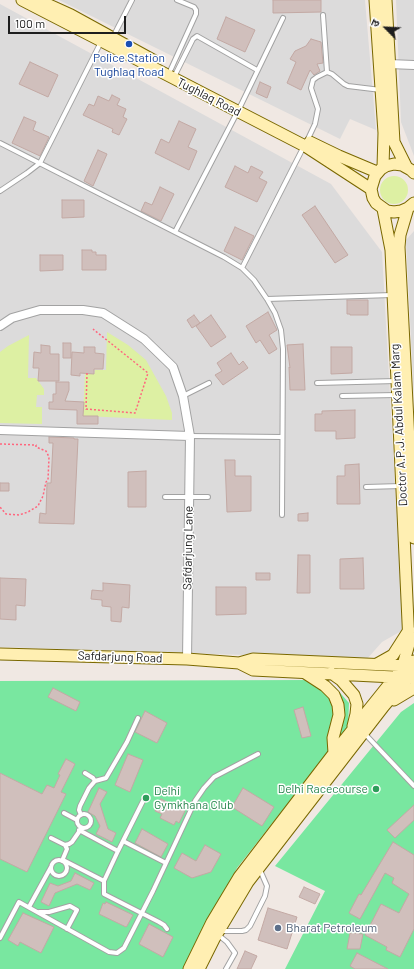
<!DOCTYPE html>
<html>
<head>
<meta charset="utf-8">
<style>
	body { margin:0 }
	#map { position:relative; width:414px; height:969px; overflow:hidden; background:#f0e8e3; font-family:Barlow,"Noto Sans Devanagari",sans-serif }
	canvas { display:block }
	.north { position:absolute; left:366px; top:8px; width:40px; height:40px; -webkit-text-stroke:3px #fff; paint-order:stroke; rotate:294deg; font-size:11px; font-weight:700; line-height:16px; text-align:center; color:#1e1e1e }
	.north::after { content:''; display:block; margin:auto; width:14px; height:18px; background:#1e1e1e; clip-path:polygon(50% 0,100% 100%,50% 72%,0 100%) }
	.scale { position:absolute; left:8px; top:16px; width:118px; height:18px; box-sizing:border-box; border:2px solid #1e1e1e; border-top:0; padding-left:5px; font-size:12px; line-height:14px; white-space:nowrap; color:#1e1e1e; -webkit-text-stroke:3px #fff; paint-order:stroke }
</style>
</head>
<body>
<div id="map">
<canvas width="414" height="969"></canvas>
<div class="north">उ</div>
<div class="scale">100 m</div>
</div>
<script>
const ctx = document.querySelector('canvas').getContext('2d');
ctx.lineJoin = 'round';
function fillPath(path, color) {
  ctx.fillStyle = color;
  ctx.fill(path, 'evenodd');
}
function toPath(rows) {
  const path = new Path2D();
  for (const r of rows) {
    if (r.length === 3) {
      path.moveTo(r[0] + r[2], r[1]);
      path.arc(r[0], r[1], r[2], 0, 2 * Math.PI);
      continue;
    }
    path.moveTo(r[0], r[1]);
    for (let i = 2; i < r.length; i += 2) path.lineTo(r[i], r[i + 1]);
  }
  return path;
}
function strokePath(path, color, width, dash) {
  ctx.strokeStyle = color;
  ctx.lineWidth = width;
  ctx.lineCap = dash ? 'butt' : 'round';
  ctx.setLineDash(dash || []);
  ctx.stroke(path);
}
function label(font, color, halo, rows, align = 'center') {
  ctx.font = font + ' Barlow,sans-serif';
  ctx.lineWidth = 3;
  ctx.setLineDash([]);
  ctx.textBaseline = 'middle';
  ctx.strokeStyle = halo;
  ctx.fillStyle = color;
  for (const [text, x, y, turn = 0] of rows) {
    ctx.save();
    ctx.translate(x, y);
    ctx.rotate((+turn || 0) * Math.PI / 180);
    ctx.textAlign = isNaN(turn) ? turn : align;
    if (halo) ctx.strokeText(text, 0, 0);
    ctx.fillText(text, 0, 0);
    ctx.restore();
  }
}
fillPath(toPath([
	[59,0,365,0,376,130,350,119,340,139],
	[396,0,414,0,414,156,401,122],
	[0,4,331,184,382,252,403,630,382,642,367,659,0,647],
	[414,231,414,398,406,240]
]), '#dcdbdb');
fillPath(toPath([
	[394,190,14],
	[107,332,128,345,146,360,166,396,172,413,172,420,83,416,85,374,94,374,95,370,106,370],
	[29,335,28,378,36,378,44,389,44,395,37,395,36,407,42,407,42,424,0,423,0,352,8,346]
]), '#ddf0a3');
fillPath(toPath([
	[311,680,335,687,349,703,348,727,237,868,188,958,184,969,0,969,0,681],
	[414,703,414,969,285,969,325,891,275,866,401,712]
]), '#79e7a0');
const building = toPath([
	[273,0,321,0,321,12,273,13,273,0],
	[226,17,255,30,245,52,217,39,226,17],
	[311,39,321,42,323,63,317,64,320,71,314,75,310,70,301,90,287,83,296,62,290,59,295,51,306,46,311,39],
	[30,62,58,75,48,97,19,84,30,62],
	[260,82,271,87,267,98,256,93,260,82],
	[112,95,120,99,117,105,126,109,123,117,127,119,119,135,112,132,113,129,83,115,89,104,94,106,98,96,109,101,112,95],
	[24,117,36,122,33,130,49,137,40,156,12,143,24,117],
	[179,121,196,129,188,147,197,151,189,170,155,153,161,139,169,143,179,121],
	[98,150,107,154,93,186,84,181,98,150],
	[235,166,248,173,251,166,263,172,259,178,267,182,257,202,225,187,235,166],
	[160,187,174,194,161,221,141,211,145,202,152,205,160,187],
	[62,200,84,200,84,217,62,218,62,200],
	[315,206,348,255,335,263,302,215,315,206],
	[235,227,254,236,242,260,224,251,235,227],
	[82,250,92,250,92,252,96,252,96,255,106,255,106,270,82,270,82,250],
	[40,255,63,255,63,270,40,271,40,255],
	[347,300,368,300,368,315,350,315,350,314,347,314,347,300],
	[268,312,277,330,269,335,277,349,269,354,260,340,256,343,246,326,268,312],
	[194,315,200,323,192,328,187,320,194,315],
	[211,315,226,337,211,347,196,326,211,315],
	[63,343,71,343,71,358,63,358,63,343],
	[303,344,305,390,290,390,289,367,290,368,287,345,303,344],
	[41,345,50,346,50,354,59,354,59,381,38,381,39,368,33,368,34,352,41,353,41,345],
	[84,347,95,347,95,353,104,354,103,369,94,369,94,374,80,373,80,376,71,375,72,352,84,353,84,347],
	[331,347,352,347,352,373,331,374,331,347],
	[231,353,239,365,243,361,248,368,223,385,215,375,222,371,217,363,231,353],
	[56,382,69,382,69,390,65,401,84,402,83,416,98,416,98,424,77,424,77,410,49,409,49,402,53,402,53,394,56,394,56,382],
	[355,410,355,438,336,439,336,431,315,431,315,414,322,414,322,411,355,410],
	[49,437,74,438,74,439,78,439,74,524,39,523,40,513,46,514,47,483,51,483,53,443,49,443,49,437],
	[225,460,235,460,235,476,251,476,251,511,227,512,225,460],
	[359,464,360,504,337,504,337,476,345,476,345,465,359,464],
	[146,471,146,507,128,507,128,472,146,471],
	[0,483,9,483,9,491,0,491,0,483],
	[308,513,308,521,298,521,298,514,308,513],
	[298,555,310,555,310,593,297,593,298,555],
	[363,558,364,589,340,589,340,559,363,558],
	[256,573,270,573,270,580,256,580,256,573],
	[0,578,26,579,25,606,16,605,16,620,0,619,0,578],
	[103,583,130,585,129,608,122,607,121,622,111,621,111,607,102,606,102,600,91,599,92,590,103,591,103,583],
	[216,587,246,587,246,614,216,615,216,587],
	[53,688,80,702,76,711,48,697,53,688],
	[303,707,311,736,302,738,294,710,303,707],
	[145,711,167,723,157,743,135,732,145,711],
	[128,754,143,760,130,792,115,785,128,754],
	[66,759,75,764,61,792,66,794,27,872,0,859,0,773,42,794,47,785,54,788,60,775,58,774,66,759],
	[99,788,107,792,100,804,108,829,116,833,112,842,96,834,100,826,95,816,88,812,99,788],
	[243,788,274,807,262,826,232,807,243,788],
	[161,799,185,811,179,823,176,821,174,825,160,818,162,814,155,811,161,799],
	[414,805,414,820,395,838,387,830,414,805],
	[142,829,168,844,161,857,135,843,142,829],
	[393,842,414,855,414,929,400,957,386,950,387,947,365,935,381,904,399,913,409,894,392,883,394,878,385,873,360,919,349,913,359,894,361,895,393,842],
	[205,845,221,854,211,872,192,878,174,868,182,853,196,861,205,845],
	[75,873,94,883,90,890,77,884,55,893,49,906,41,902,50,883,58,886,71,881,75,873],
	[304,887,320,894,315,904,299,897,304,887],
	[106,902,133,915,127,926,126,927,99,914,103,903,105,904,106,902],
	[268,908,297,917,287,949,258,940,268,908],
	[23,913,54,927,41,953,20,942,18,946,8,940,23,913],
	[149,924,173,937,163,957,139,944,149,924],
	[350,933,363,934,360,949,347,949,350,933],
	[245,951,257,956,251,969,237,969,245,951],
	[357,953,388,969,355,969,350,966,357,953]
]);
fillPath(building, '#d0bfbc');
strokePath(building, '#c3a9a4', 1);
const lane = toPath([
	[323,15,327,72],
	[113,37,132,0],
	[171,69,196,14,196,10,194,7,177,0],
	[176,73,193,39,197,36,257,70],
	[307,141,315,124,318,109,311,88,313,80,317,77,327,72,332,74,344,84,348,86,381,90],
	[0,143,224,257,242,268],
	[0,191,27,173,40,163,101,42],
	[175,232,241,105,283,18],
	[267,299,392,295],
	[317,383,396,381],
	[183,396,209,383],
	[342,396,397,395],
	[190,436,282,437],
	[366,487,401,486],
	[165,497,208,497],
	[282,515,283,349,281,330,275,313,267,299,254,280,242,268,304,146],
	[365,734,414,786],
	[85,773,93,778,95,781],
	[64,813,77,820],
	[84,821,7],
	[81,815,79,810,80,806,89,788,95,781,106,778,127,742,138,718],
	[51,838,65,845,67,849,62,861],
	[123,841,166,863],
	[65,845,69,844,72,842,81,829],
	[118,851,143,801],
	[63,860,104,881,118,851,79,830],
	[59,868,8],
	[104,881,104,894,159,922,164,925,167,929],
	[29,907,51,867],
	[39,912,49,912,70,906,77,910,67,929],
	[220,931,242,931,246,930,250,926,265,896,267,886,260,870],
	[217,934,227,942,235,953,226,969],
	[0,938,19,902,109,952,117,953,124,948,153,891,195,801,204,788,214,777,258,754]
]);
const street = toPath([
	[389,64,414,65],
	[0,326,12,318,40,310,83,310,103,313,144,339,173,367,183,396,190,436,187,659],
	[0,430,190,436]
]);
const secondary = toPath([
	[22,0,305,146,371,189],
	[38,0,71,15,153,60],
	[375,0,384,133,383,167],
	[386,0,394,142,406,166],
	[310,142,339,156,377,172],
	[414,173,411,170,402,165,394,164,386,166,381,169,375,176,371,189,373,198,376,203,387,211,394,212,401,211,408,208,414,203],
	[408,208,400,235,399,247,414,538],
	[0,654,187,659,239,663,253,670,414,678],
	[239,663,253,659,410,666],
	[377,664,393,655,409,630],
	[305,673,325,686,334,695,338,705,339,715,333,738,334,753],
	[331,673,341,680,354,695,357,704,356,714,353,726],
	[394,700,414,688],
	[189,969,212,922,239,877,334,753,387,687,396,677,403,665,409,644,391,250,383,209],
	[199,969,214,939,248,882,384,706,408,678,414,661]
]);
strokePath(lane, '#a2a2a2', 6);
strokePath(street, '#a2a2a2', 10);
strokePath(secondary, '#7a6800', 13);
strokePath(toPath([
	[87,373,86,409,135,413,148,373,93,329],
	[0,444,36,445,36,447,46,451,49,457,48,480,46,482,43,496,38,506,28,512,19,515,6,514,0,507]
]), '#ff657d', 1.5, [2, 2]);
strokePath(lane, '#fff', 4);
strokePath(street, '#fff', 8);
strokePath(secondary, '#ffefb2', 11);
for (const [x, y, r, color] of [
	[129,44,4,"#1a4fb4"],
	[376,789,4,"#2e9e5b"],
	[146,798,4,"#2e9e5b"],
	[278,928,4,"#5c6f8a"]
]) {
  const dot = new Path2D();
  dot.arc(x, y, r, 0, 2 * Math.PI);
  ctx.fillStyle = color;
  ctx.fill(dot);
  strokePath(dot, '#fff', 1.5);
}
label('12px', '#164399', '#fff', [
	["Police Station",129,58],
	["Tughlaq Road",129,72]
]);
label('12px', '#1e1e1e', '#fff', [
	["Tughlaq Road",209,97,27],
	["Doctor A.P.J. Abdul Kalam Marg",399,425,-93],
	["Safdarjung Lane",188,548,-89],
	["Safdarjung Road",120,657,2]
]);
label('12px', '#27864d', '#fff', [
	["Delhi Racecourse",368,789],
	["Delhi",154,791,"left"],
	["Gymkhana Club",154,805,"left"]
], 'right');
label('12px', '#4e5e75', '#fff', [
	["Bharat Petroleum",286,928]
], 'left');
</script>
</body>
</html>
